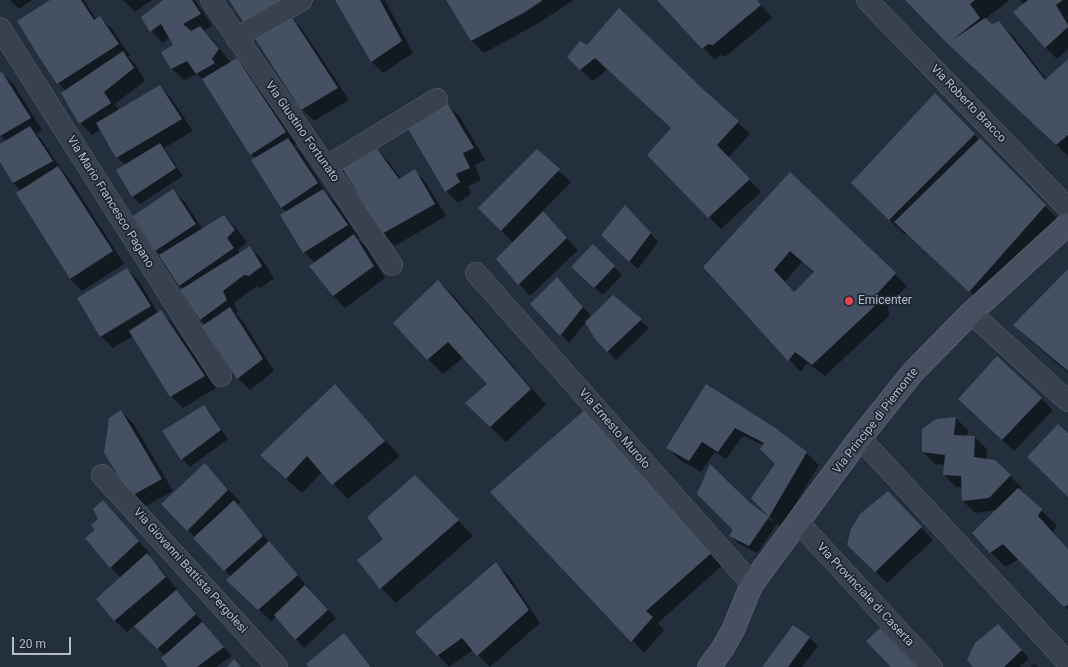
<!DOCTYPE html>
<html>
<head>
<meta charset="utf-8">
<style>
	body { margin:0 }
	#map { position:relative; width:1068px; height:667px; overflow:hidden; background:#242f3e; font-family:Roboto,sans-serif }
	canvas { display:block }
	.scale { position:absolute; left:12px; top:637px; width:59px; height:18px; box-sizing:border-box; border:2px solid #b4bcc9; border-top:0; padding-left:5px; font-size:12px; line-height:14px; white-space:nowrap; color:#b4bcc9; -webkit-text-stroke:3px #1d2633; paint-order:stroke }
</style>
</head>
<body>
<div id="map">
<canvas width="1068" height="667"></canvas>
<div class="scale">20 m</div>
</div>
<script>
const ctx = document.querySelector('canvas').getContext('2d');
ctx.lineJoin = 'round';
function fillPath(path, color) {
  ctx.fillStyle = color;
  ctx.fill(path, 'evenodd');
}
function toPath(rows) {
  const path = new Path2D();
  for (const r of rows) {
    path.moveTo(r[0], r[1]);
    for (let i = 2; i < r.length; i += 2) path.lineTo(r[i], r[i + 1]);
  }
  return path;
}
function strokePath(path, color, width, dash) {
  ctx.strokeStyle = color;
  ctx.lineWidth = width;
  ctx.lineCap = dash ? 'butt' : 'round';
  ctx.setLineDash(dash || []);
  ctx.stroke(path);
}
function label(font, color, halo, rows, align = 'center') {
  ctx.font = font + ' Roboto,sans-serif';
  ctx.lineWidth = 3.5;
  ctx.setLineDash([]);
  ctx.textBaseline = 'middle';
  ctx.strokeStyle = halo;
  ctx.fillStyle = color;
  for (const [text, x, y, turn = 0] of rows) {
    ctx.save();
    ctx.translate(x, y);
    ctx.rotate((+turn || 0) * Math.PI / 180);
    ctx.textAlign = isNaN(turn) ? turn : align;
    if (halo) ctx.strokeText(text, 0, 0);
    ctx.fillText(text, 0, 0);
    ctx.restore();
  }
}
fillPath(toPath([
	[10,0,32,0,19,9],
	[51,0,84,0,97,20,100,17,112,29,130,56,128,57,135,64,145,81,115,104,119,111,160,86,171,98,193,131,164,148,183,176,140,204,132,196,126,166,117,157,101,129,92,135,80,123,63,93,66,91,58,83,39,56],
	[123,0,152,0,135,12],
	[165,0,195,0,212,26,204,31,212,39,230,62,227,65,237,60,249,71,297,144,294,146,300,151,328,195,335,202,359,238,357,239,366,247,385,278,345,308,334,296,310,266,315,263,304,252,282,216,287,212,282,208,253,160,256,159,251,154,203,80,197,74,184,80,172,69,162,52,175,46,170,37,163,43,151,31],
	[231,0,312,0,314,4,292,18,302,29,349,100,314,121,302,109],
	[336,0,385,0,413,53,383,73,371,61],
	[448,0,574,0,537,24,484,53,472,41],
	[659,0,757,0,772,18,725,57,721,55,715,60],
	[906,0,1010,0,985,19,992,26,999,22,1014,37,1047,80,1068,61,1068,156,964,59],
	[1020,0,1068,0,1068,17,1067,17,1068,20,1068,49,1057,59,1045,47,1024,4],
	[587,46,704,91,750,134,728,158,761,192,721,229,648,155,672,129,608,69,593,81,580,69],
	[2,73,14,85,42,130,36,134,41,139,64,173,70,179,124,264,82,291,70,279,17,193,21,191,13,183,0,160,0,145,6,141,0,135,0,75],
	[935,95,1060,221,985,306,907,233,905,235,852,183],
	[448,105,460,117,485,160,475,165,481,180,468,186,471,194,458,203,446,191],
	[377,150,389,162,401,179,415,171,426,183,446,216,395,246,383,234],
	[537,151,571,182,542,212,578,250,530,296,519,284,513,243,480,208],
	[791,174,907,286,888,306,889,316,825,376,807,363,801,372,704,267],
	[802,262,814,273,794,292,785,282],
	[173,191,185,202,203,230,224,216,236,228,247,242,238,250,240,253,250,247,262,259,274,278,261,288,257,286,234,303,238,312,236,314,242,320,274,371,250,390,238,378,204,326,206,325,200,319,183,289,179,286,161,255,156,250],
	[633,214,658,242,638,269,610,243],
	[593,245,622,275,603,295,580,275],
	[127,269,139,281,158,313,160,312,172,323,216,388,183,408,171,396,133,336,113,348,101,336],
	[1068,271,1068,373,1030,340,1015,325],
	[438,281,454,296,546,405,506,442,466,403,489,384,464,357,443,374,428,359],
	[565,286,591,316,588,319,614,296,649,328,616,360,596,338,586,322,569,343,531,304],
	[707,385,774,428,807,453,819,465,781,528,777,524,757,553,738,543,731,536,749,504,772,521,773,520,752,498,776,464,763,445,743,436,726,459,715,452,701,472,679,459,667,447],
	[335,386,400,456,348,499,322,472,302,493,277,471],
	[1041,398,1053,410,1014,451,971,411],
	[203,406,211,414,228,439,190,467,182,459],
	[586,409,726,562,658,623,664,630,644,653,492,492],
	[121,411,133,423,173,491,144,507,132,496],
	[956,418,968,430,967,437,975,437,987,449,986,460,995,461,1022,488,1019,490,1057,525,1053,532,1068,550,1068,610,1019,559,1006,567,990,552,997,510,975,513,963,501,962,487,956,487,944,475,945,465,935,464,923,452,936,420],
	[205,464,240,502,237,505,309,588,308,589,336,618,304,648,276,617,271,621,227,580,231,577,188,530],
	[431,492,473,536,396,603,381,588,384,539],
	[103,501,150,554,148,556,159,567,177,589,175,591,203,622,202,624,232,656,216,667,169,667,165,656,135,625,127,632,115,621,98,599,121,578,111,568,86,538,97,530],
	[900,504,933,540,887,583,848,544],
	[496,564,508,575,540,623,490,667,473,650,449,667,417,632],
	[794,626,810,638,818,646,802,667,763,667],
	[1006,633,1029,658,1020,667,974,667],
	[344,635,372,667,310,667],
	[1034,663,1038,667,1031,667]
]), '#0007');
fillPath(toPath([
	[50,0,81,0,94,20,100,16,119,44,57,84,39,57,17,21],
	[163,0,192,0,201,14,183,24,191,31,200,26,219,49,212,59,215,63,196,74,187,61,171,69,161,52,173,45,161,24,150,32,141,17],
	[229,0,281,0,244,23],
	[335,0,380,0,402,41,371,62],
	[446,0,543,0,525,12,471,41],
	[657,0,757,0,761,5,713,45,708,44,702,49],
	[905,0,975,0,970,4,980,18,951,41,985,18,992,24,999,21,1045,80,1068,59,1068,135,1056,145,947,43],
	[1028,0,1063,0,1056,5,1068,25,1068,27,1045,48,1013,12],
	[619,8,705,91,739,121,717,145,750,179,708,218,647,155,671,128,595,58,580,70,567,57,580,41,587,45],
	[291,16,338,88,301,110,254,37],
	[123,51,134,68,104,92,111,103,79,124,61,93],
	[237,58,286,132,250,155,202,79],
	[2,72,31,118,0,136,0,73],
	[160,85,182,119,116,158,96,123],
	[935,93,975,134,889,220,851,183],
	[448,104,474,148,463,153,470,168,456,174,460,182,445,192,407,127],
	[30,126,53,161,13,183,0,162,0,144],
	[288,138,318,183,281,208,251,160],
	[980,138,1046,205,969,292,894,222],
	[160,143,176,168,132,197,116,170],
	[377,149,399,179,415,169,435,204,382,234,343,169],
	[537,149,560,169,501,231,478,208],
	[58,166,113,251,70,279,16,193],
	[790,172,896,273,877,294,877,304,812,365,795,352,788,361,703,267],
	[790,251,814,272,794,292,774,270],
	[173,189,196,224,155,251,133,216],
	[323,189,348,225,303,253,280,215],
	[625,205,651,233,629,262,601,235],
	[543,211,567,238,518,285,496,259],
	[224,215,235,230,227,238,234,248,179,286,159,255],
	[354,234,374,266,333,296,309,266],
	[593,244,615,266,594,288,571,267],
	[250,246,262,266,249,276,244,275,223,291,227,300,200,320,180,290],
	[127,268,151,306,100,337,77,298],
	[1068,269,1068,371,1013,325],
	[557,277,583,307,560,336,530,304],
	[438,280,531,389,490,427,465,403,487,384,448,342,427,360,393,323],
	[613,295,642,319,607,352,595,339,585,322],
	[230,307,263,359,237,379,202,326],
	[161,310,205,376,170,397,129,331],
	[997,356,1042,398,1002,440,958,399],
	[335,384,385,441,332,485,307,456,286,479,260,455],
	[706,384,774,427,807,452,769,517,751,498,775,464,760,449,764,443,735,428,718,452,702,442,689,461,666,448],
	[204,405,221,430,181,460,162,431],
	[587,408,715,550,646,611,653,617,631,642,490,492],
	[121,410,162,479,131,496,104,453,109,418],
	[956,417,954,435,975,436,974,457,995,460,1011,475,989,498,962,501,961,476,943,475,945,455,922,452,922,429,936,419],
	[1058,424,1068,433,1068,497,1027,457],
	[205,463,228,490,187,531,161,504],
	[710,464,750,503,769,517,749,546,729,536,733,530,697,494],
	[415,475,459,520,380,589,357,560,383,539,367,517],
	[1018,488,1042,509,1038,516,1068,549,1068,605,1064,607,1003,544,990,553,972,533],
	[888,491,922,527,875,572,847,545,851,529,860,514],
	[103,500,139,541,110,568,85,538,95,530,91,525,98,519,93,509],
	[234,500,263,536,224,571,193,538],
	[269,541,298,575,258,610,226,580],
	[147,553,166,577,114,621,96,599],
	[496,562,529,610,477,656,462,638,437,656,415,632],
	[305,585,328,610,295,640,274,615],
	[176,590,196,614,157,649,134,626],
	[202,622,224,647,197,667,168,667,161,658],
	[998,624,1022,650,1004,667,973,667,967,660,975,643],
	[793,625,810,637,788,667,762,667],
	[880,628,913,663,917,667,891,667,866,641],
	[344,633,371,667,309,667,306,664],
	[234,659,241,667,227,667]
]), '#455162');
const street = toPath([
	[211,0,326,167,392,265],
	[867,0,1068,208],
	[0,28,221,376],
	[236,38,302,0],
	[326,167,437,99],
	[476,273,752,584],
	[971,313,1068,401],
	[860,438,1068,663],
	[102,475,277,667],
	[798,522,932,667]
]);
const secondary = toPath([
	[709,667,723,648,733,630,752,584,860,438,913,372,971,313,1068,224]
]);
strokePath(street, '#565f6c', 22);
strokePath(secondary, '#565f6c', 24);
strokePath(street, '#38414e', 21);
strokePath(secondary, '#465061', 22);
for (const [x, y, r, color] of [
	[849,301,5,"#e0444e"]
]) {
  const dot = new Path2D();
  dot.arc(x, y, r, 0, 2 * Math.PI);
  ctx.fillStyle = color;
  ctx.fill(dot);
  strokePath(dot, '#1d2633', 1.5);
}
label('12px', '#b4bcc9', '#1d2633', [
	["Via Roberto Bracco",968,104,46],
	["Via Giustino Fortunato",302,132,55],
	["Via Mario Francesco Pagano",110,202,58],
	["Via Principe di Piemonte",876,421,-52],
	["Via Ernesto Murolo",614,429,49],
	["Via Giovanni Battista Pergolesi",190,571,48],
	["Via Provinciale di Caserta",865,595,47]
]);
label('12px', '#b4bcc9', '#1d2633', [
	["Emicenter",858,301]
], 'left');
</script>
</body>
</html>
